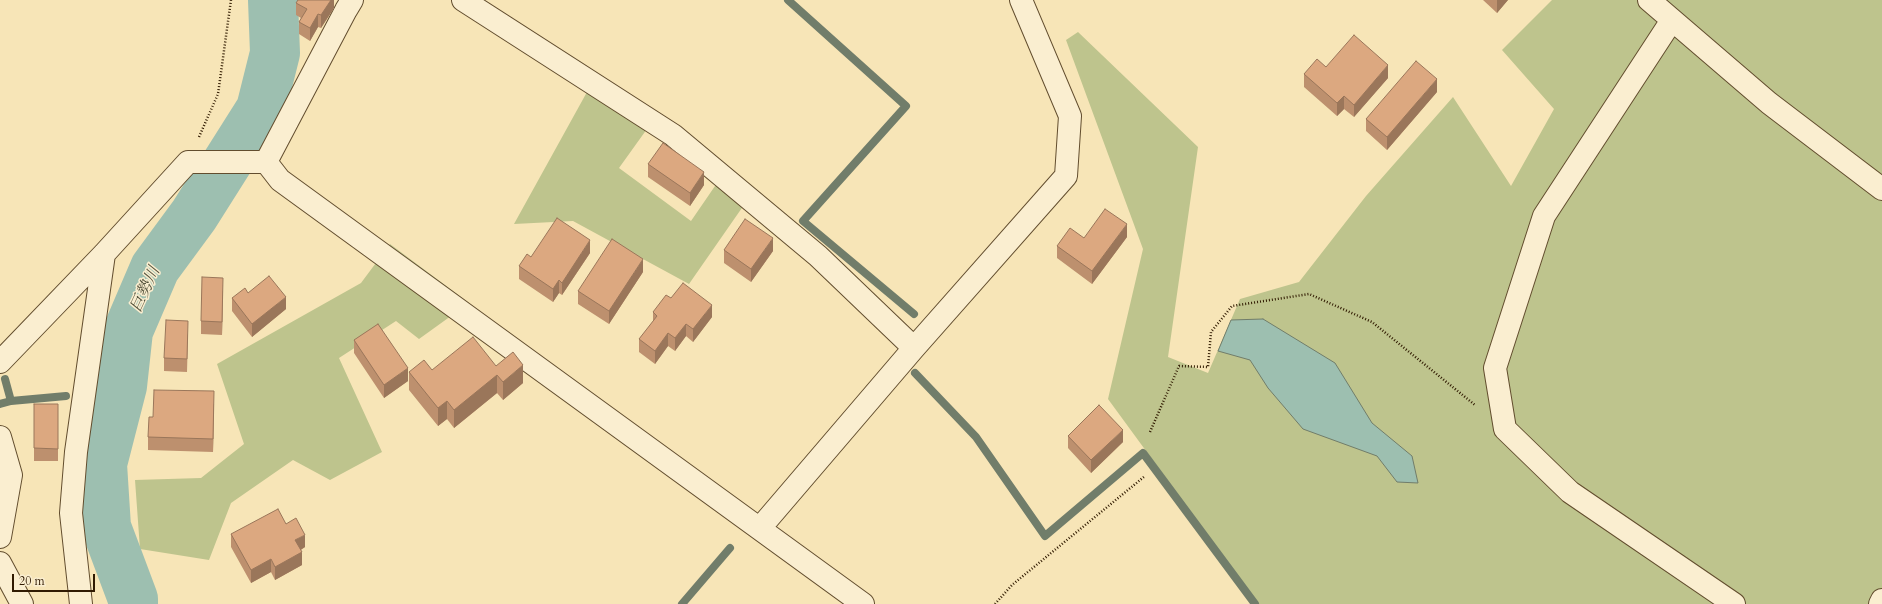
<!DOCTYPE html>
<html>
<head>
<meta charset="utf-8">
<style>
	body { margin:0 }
	#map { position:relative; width:1882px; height:604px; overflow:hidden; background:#f7e5b7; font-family:Cardo,serif }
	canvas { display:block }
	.scale { position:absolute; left:12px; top:574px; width:83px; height:18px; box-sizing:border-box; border:2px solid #301a01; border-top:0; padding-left:5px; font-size:12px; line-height:14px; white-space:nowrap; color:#301a01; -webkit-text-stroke:3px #faeed0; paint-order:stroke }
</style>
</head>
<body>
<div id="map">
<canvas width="1882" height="604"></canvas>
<div class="scale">20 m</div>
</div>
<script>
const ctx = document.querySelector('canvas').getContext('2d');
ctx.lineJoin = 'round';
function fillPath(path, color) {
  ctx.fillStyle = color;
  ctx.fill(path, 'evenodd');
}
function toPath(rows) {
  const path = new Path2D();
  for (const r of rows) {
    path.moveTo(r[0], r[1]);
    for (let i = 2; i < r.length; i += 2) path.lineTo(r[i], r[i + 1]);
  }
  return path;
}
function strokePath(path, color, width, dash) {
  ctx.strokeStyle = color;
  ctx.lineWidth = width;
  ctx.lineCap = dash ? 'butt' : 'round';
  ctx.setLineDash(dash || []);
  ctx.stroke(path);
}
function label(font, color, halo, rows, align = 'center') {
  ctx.font = font + ' Cardo,"Noto Serif JP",serif';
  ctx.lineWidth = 3;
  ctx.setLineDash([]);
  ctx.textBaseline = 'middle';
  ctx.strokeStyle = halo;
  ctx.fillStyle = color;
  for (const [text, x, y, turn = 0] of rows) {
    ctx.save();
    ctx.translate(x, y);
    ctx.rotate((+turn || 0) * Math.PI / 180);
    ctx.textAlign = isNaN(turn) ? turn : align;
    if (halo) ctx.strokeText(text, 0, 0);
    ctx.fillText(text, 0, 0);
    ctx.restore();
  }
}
fillPath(toPath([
	[1552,0,1882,0,1882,604,1258,604,1108,399,1143,249,1066,40,1078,32,1198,147,1168,357,1208,373,1240,299,1299,282,1366,196,1453,97,1511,186,1554,109,1502,50],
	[587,92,657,115,619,168,691,221,726,170,753,192,689,284,573,221,514,224],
	[390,244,469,303,419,339,396,321,339,358,382,452,330,480,293,460,231,503,209,560,140,549,135,480,201,478,244,444,217,364,361,283]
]), '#bec48d');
const water = toPath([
	[1263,319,1335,363,1372,423,1412,456,1418,483,1397,482,1377,456,1303,429,1268,388,1250,360,1218,351,1231,320,1263,319]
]);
fillPath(water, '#9dbfb0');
strokePath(water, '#717d6a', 1);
strokePath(toPath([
	[788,0,906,106,803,221,914,314],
	[915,373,976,437,1045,536,1143,453,1255,604],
	[5,379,11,401,66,396],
	[0,404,11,401],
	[682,604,730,548]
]), '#717d6a', 8);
strokePath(toPath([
	[133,604,133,599,106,527,102,464,122,386,128,331,155,268,194,215,261,109,275,53,273,0]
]), '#9dbfb0', 50);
const minor = toPath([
	[463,0,673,135,818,256,914,348],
	[1649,0,1769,103,1882,189],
	[1672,20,1544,216,1495,368,1505,429,1570,492,1734,604],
	[266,162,280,180,863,604],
	[266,162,346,10,352,0],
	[0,362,104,254,188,162,266,162],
	[0,437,11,475,0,537],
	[760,528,914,348,1066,176,1070,116,1021,0],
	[0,563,22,604],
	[81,604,71,513,76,452,104,254],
	[1880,604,1882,600]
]);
strokePath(minor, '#624d2e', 24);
strokePath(toPath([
	[199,137,218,94,231,0],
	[1150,432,1179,366,1208,367,1211,332,1232,306,1309,294,1372,322,1475,405],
	[995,604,1012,585,1145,476]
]), '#301a01', 2.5, [1, 2]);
strokePath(minor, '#faeed0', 22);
fillPath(toPath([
	[334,0,334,8,321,28,318,27,310,41,299,34,299,22,301,18,296,15,296,3],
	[1483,0,1508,0,1497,13],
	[1326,67,1388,78,1354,117,1344,109,1337,116,1304,87,1304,74],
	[1437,92,1387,150,1366,131,1366,119],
	[648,164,704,185,690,206,648,177],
	[1127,237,1092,284,1057,258,1057,246,1084,238],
	[724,250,773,251,751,282,724,263],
	[590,253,562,295,559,293,553,302,519,279,519,266,531,257],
	[643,272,609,324,578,304,578,291],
	[223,290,222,335,201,334,201,321],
	[248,293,286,309,252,337,232,311,232,298],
	[671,298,712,317,693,342,686,336,675,351,668,346,655,364,639,352,639,339,653,322,653,312],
	[188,334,187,372,164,371,164,358],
	[354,340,408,381,384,398,354,353],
	[496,366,523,383,503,400,497,393,454,428,447,419,438,426,409,390,409,372,432,370],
	[34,404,58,404,58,461,34,461],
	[214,404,213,452,148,450,148,437,153,417],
	[1068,436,1123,442,1091,473,1068,448],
	[286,524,305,547,301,550,302,565,275,580,271,572,251,583,231,547,231,534]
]), '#bd906e');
fillPath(toPath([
	[331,0,334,0,334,8,321,28,321,15],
	[1497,0,1508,0,1497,13],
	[318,14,318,27,310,41,310,28],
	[1388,65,1388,78,1354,117,1354,105],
	[1437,79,1437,92,1387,150,1387,137],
	[1344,96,1344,109,1337,116,1337,103],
	[704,172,704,185,690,206,690,193],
	[1127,224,1127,237,1092,284,1092,271],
	[773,238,773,251,751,282,751,269],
	[590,240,590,253,562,295,562,283],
	[643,259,643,272,609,324,609,311],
	[223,278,223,290,222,335,222,322],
	[559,280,559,293,553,302,553,289],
	[286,297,286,309,252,337,252,324],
	[712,305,712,317,693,342,693,329],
	[686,324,686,336,675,351,675,338],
	[668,333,668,346,655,364,655,351],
	[523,365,523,383,503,400,503,382],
	[408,368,408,381,384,398,384,385],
	[497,375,497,393,454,428,454,410],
	[214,391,214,404,213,452,213,439],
	[447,401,447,419,438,426,438,408],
	[1123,430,1123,442,1091,473,1091,460],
	[305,535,305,547,295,553,295,540],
	[302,552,302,565,275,580,275,567],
	[271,559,271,572,251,583,251,570]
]), '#9a765a');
const building = toPath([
	[298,0,331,0,321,15,318,14,310,28,299,22,307,9,296,3,298,0],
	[1354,35,1388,65,1354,105,1344,96,1337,103,1304,74,1317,59,1326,67,1354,35],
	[1416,61,1437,79,1387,137,1366,119,1416,61],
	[663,143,704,172,690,193,648,164,663,143],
	[1105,209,1127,224,1092,271,1057,246,1070,228,1084,238,1105,209],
	[557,218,590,240,562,283,559,280,553,289,519,266,527,254,531,257,557,218],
	[745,219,773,238,751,269,724,250,745,219],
	[612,239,643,259,609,311,578,291,612,239],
	[269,276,286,297,252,324,232,298,245,288,248,293,269,276],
	[202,277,223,278,222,322,201,321,202,277],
	[683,283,712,305,693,329,686,324,675,338,668,333,655,351,639,339,657,316,653,312,666,295,671,298,683,283],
	[166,320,188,321,187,359,164,358,166,320],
	[378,324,408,368,384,385,354,340,378,324],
	[473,337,496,366,513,352,523,365,503,382,497,375,454,410,447,401,438,408,409,372,424,360,432,370,473,337],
	[154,390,214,391,213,439,148,437,149,417,153,417,154,390],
	[34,404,58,404,58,449,34,448,34,404],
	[1099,405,1123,430,1091,460,1068,436,1099,405],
	[278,509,286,524,296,518,305,535,295,540,302,552,275,567,271,559,251,570,231,534,278,509]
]);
fillPath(building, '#dca880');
strokePath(building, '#9a765a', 1);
label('italic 16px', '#56543e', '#faeed0', [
	["巨勢川",146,290,-65]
]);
</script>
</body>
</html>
